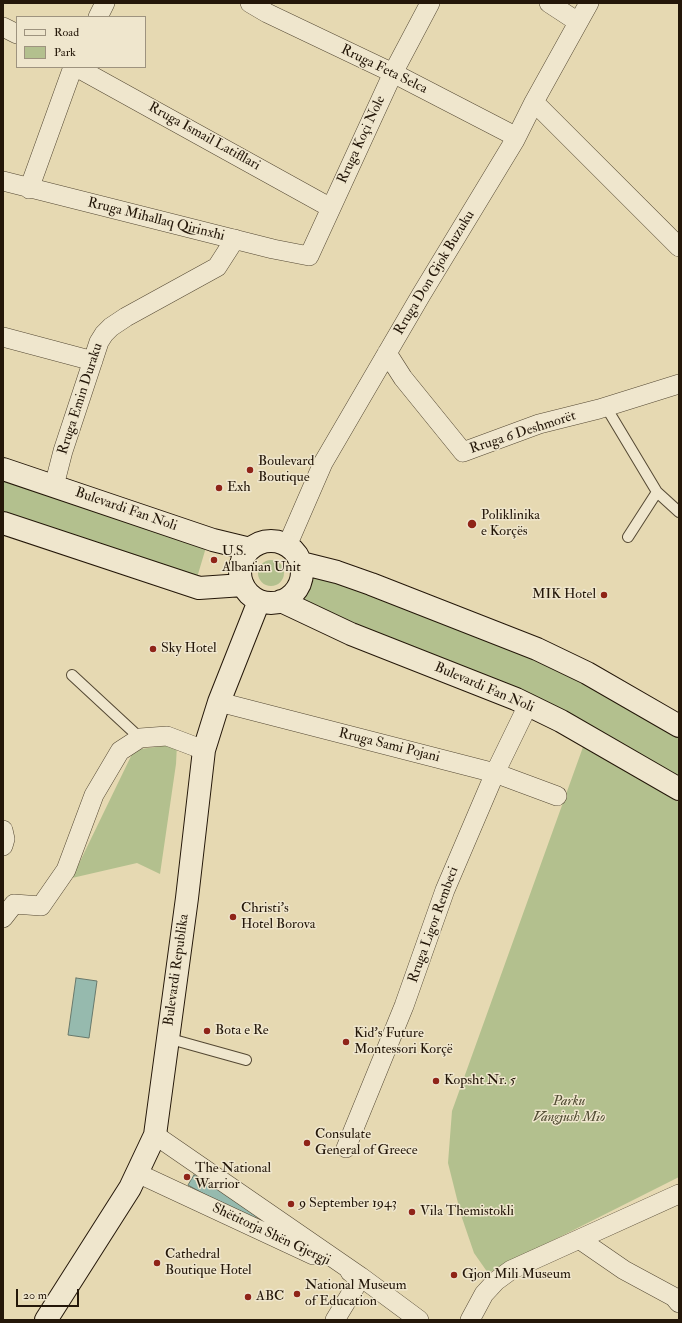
<!DOCTYPE html>
<html>
<head>
<meta charset="utf-8">
<style>
	body { margin:0 }
	#map { position:relative; width:682px; height:1323px; overflow:hidden; background:#e6d9b2; font-family:"IM FELL Double Pica",serif }
	canvas { display:block }
	.frame { position:absolute; inset:0; border:4px solid #241709; pointer-events:none }
	.legend { position:absolute; left:16px; top:16px; width:130px; height:52px; box-sizing:border-box; background:#efe6cd; border:1px solid #9e937f; margin:0; padding:5px 7px; list-style:none; font-size:12px; color:#241709 }
	.legend li { display:flex; align-items:center; gap:8px; height:20px }
	.legend b { width:20px; border:1px solid #9e937f }
	.scale { position:absolute; left:16px; top:1289px; width:63px; height:18px; box-sizing:border-box; border:2px solid #241709; border-top:0; padding-left:5px; font-size:12px; line-height:14px; white-space:nowrap; color:#241709; -webkit-text-stroke:3px #efe6cd; paint-order:stroke }
</style>
</head>
<body>
<div id="map">
<canvas width="682" height="1323"></canvas>
<div class="frame"></div>
<ul class="legend">
<li><b style="height:5px;background:#efe6cd"></b>Road</li>
<li><b style="height:11px;background:#b3c08e"></b>Park</li>
</ul>
<div class="scale">20 m</div>
</div>
<script>
const ctx = document.querySelector('canvas').getContext('2d');
ctx.lineJoin = 'round';
function fillPath(path, color) {
  ctx.fillStyle = color;
  ctx.fill(path, 'evenodd');
}
function toPath(rows) {
  const path = new Path2D();
  for (const r of rows) {
    if (r.length === 3) {
      path.moveTo(r[0] + r[2], r[1]);
      path.arc(r[0], r[1], r[2], 0, 2 * Math.PI);
      continue;
    }
    path.moveTo(r[0], r[1]);
    for (let i = 2; i < r.length; i += 2) path.lineTo(r[i], r[i + 1]);
  }
  return path;
}
function strokePath(path, color, width, dash) {
  ctx.strokeStyle = color;
  ctx.lineWidth = width;
  ctx.lineCap = dash ? 'butt' : 'round';
  ctx.setLineDash(dash || []);
  ctx.stroke(path);
}
function label(font, color, halo, rows, align = 'center') {
  ctx.font = font + ' "IM FELL Double Pica",serif';
  ctx.lineWidth = 3;
  ctx.setLineDash([]);
  ctx.textBaseline = 'middle';
  ctx.strokeStyle = halo;
  ctx.fillStyle = color;
  for (const [text, x, y, turn = 0] of rows) {
    ctx.save();
    ctx.translate(x, y);
    ctx.rotate((+turn || 0) * Math.PI / 180);
    ctx.textAlign = isNaN(turn) ? turn : align;
    if (halo) ctx.strokeText(text, 0, 0);
    ctx.fillText(text, 0, 0);
    ctx.restore();
  }
}
fillPath(toPath([
	[3,475,207,544,196,581,3,517],
	[271,573,13],
	[305,568,531,650,679,731,679,784,291,602],
	[177,744,176,764,160,874,137,863,72,878,134,750],
	[583,747,679,802,679,1177,488,1273,474,1253,461,1215,448,1163,452,1111]
]), '#b3c08e');
const water = toPath([
	[76,978,97,981,89,1038,68,1035,76,978],
	[194,1175,259,1213,253,1222,188,1185,194,1175]
]);
fillPath(water, '#96baae');
strokePath(water, '#68796c', 1);
const lane = toPath([
	[606,407,657,492,628,537],
	[657,492,679,512],
	[72,675,140,738],
	[167,1038,246,1060]
]);
const street = toPath([
	[250,3,267,13,393,73,509,133,515,140],
	[549,3,578,22],
	[98,17,105,3],
	[3,27,17,34],
	[76,67,331,208],
	[534,102,679,247],
	[3,181,273,249,309,256,393,73,430,3],
	[29,189,73,67],
	[3,337,93,361],
	[387,353,403,378,463,452,539,424,599,409,679,384],
	[54,486,63,451,99,342,104,334,111,327,126,317,217,267,235,239],
	[287,546,323,463,421,295,515,140,534,102,589,3],
	[219,702,495,773,557,796],
	[3,830,5,839,3,846],
	[14,904,41,906,66,870,94,795,120,751,140,738,167,736,204,750],
	[3,918,14,904],
	[155,1135,361,1277,419,1320],
	[346,1148,404,1006,445,890,495,773,528,705],
	[137,1173,313,1255],
	[579,1239,624,1270,674,1297,679,1303],
	[335,1320,361,1277,350,1272],
	[470,1320,484,1294,496,1281,511,1270,679,1194]
]);
const secondary = toPath([
	[3,469,213,540,250,549],
	[3,523,199,588,243,585],
	[271,572,31],
	[301,563,337,572,371,584,537,649,587,673,679,726],
	[281,601,351,634,516,699,561,721,679,789],
	[46,1320,130,1188,155,1135,187,898,204,750,219,702,259,601]
]);
strokePath(lane, '#544833', 12);
strokePath(street, '#544833', 20);
strokePath(secondary, '#241709', 24);
strokePath(lane, '#efe6cd', 10);
strokePath(street, '#efe6cd', 19);
strokePath(secondary, '#efe6cd', 22);
for (const [x, y, r, color] of [
	[250,470,4,"#8f2418"],
	[219,488,4,"#8f2418"],
	[472,524,5,"#8f2418"],
	[214,560,4,"#8f2418"],
	[604,595,4,"#8f2418"],
	[153,649,4,"#8f2418"],
	[233,917,4,"#8f2418"],
	[207,1031,4,"#8f2418"],
	[346,1042,4,"#8f2418"],
	[436,1081,4,"#8f2418"],
	[307,1143,4,"#8f2418"],
	[187,1177,4,"#8f2418"],
	[291,1204,4,"#8f2418"],
	[412,1212,4,"#8f2418"],
	[157,1263,4,"#8f2418"],
	[454,1275,4,"#8f2418"],
	[297,1294,4,"#8f2418"],
	[248,1297,4,"#8f2418"]
]) {
  const dot = new Path2D();
  dot.arc(x, y, r, 0, 2 * Math.PI);
  ctx.fillStyle = color;
  ctx.fill(dot);
  strokePath(dot, '#efe6cd', 1.5);
}
label('14px', '#241709', '#efe6cd', [
	["Rruga Feta Selca",384,70,26],
	["Rruga Ismail Latifllari",204,137,29],
	["Rruga Koçi Nole",362,140,-65],
	["Rruga Mihallaq Qirinxhi",156,220,14],
	["Rruga Don Gjok Buzuku",435,273,-59],
	["Rruga Emin Duraku",81,399,-72],
	["Rruga 6 Deshmorët",523,433,-18],
	["Bulevardi Fan Noli",126,510,19],
	["Bulevardi Fan Noli",484,688,23],
	["Rruga Sami Pojani",389,746,14],
	["Rruga Ligor Rembeci",434,925,-70],
	["Bulevardi Republika",177,970,-82],
	["Shëtitorja Shën Gjergji",271,1235,25]
]);
label('14px', '#241709', '#efe6cd', [
	["Boulevard",258,462],
	["Boutique",258,478],
	["Exh",227,488],
	["Poliklinika",481,516],
	["e Korçës",481,532],
	["U.S.",222,552],
	["Albanian Unit",222,568],
	["MIK Hotel",596,595,"right"],
	["Sky Hotel",161,649],
	["Christi's",241,909],
	["Hotel Borova",241,925],
	["Bota e Re",215,1031],
	["Kid's Future",354,1034],
	["Montessori Korçë",354,1050],
	["Kopsht Nr. 5",444,1081],
	["Consulate",315,1135],
	["General of Greece",315,1151],
	["The National",195,1169],
	["Warrior",195,1185],
	["9 September 1943",299,1204],
	["Vila Themistokli",420,1212],
	["Cathedral",165,1255],
	["Boutique Hotel",165,1271],
	["Gjon Mili Museum",462,1275],
	["National Museum",305,1286],
	["of Education",305,1302],
	["ABC",256,1297]
], 'left');
label('italic 14px', '#4f4a31', '#efe6cd', [
	["Parku",569,1102],
	["Vangjush Mio",569,1118]
]);
</script>
</body>
</html>
